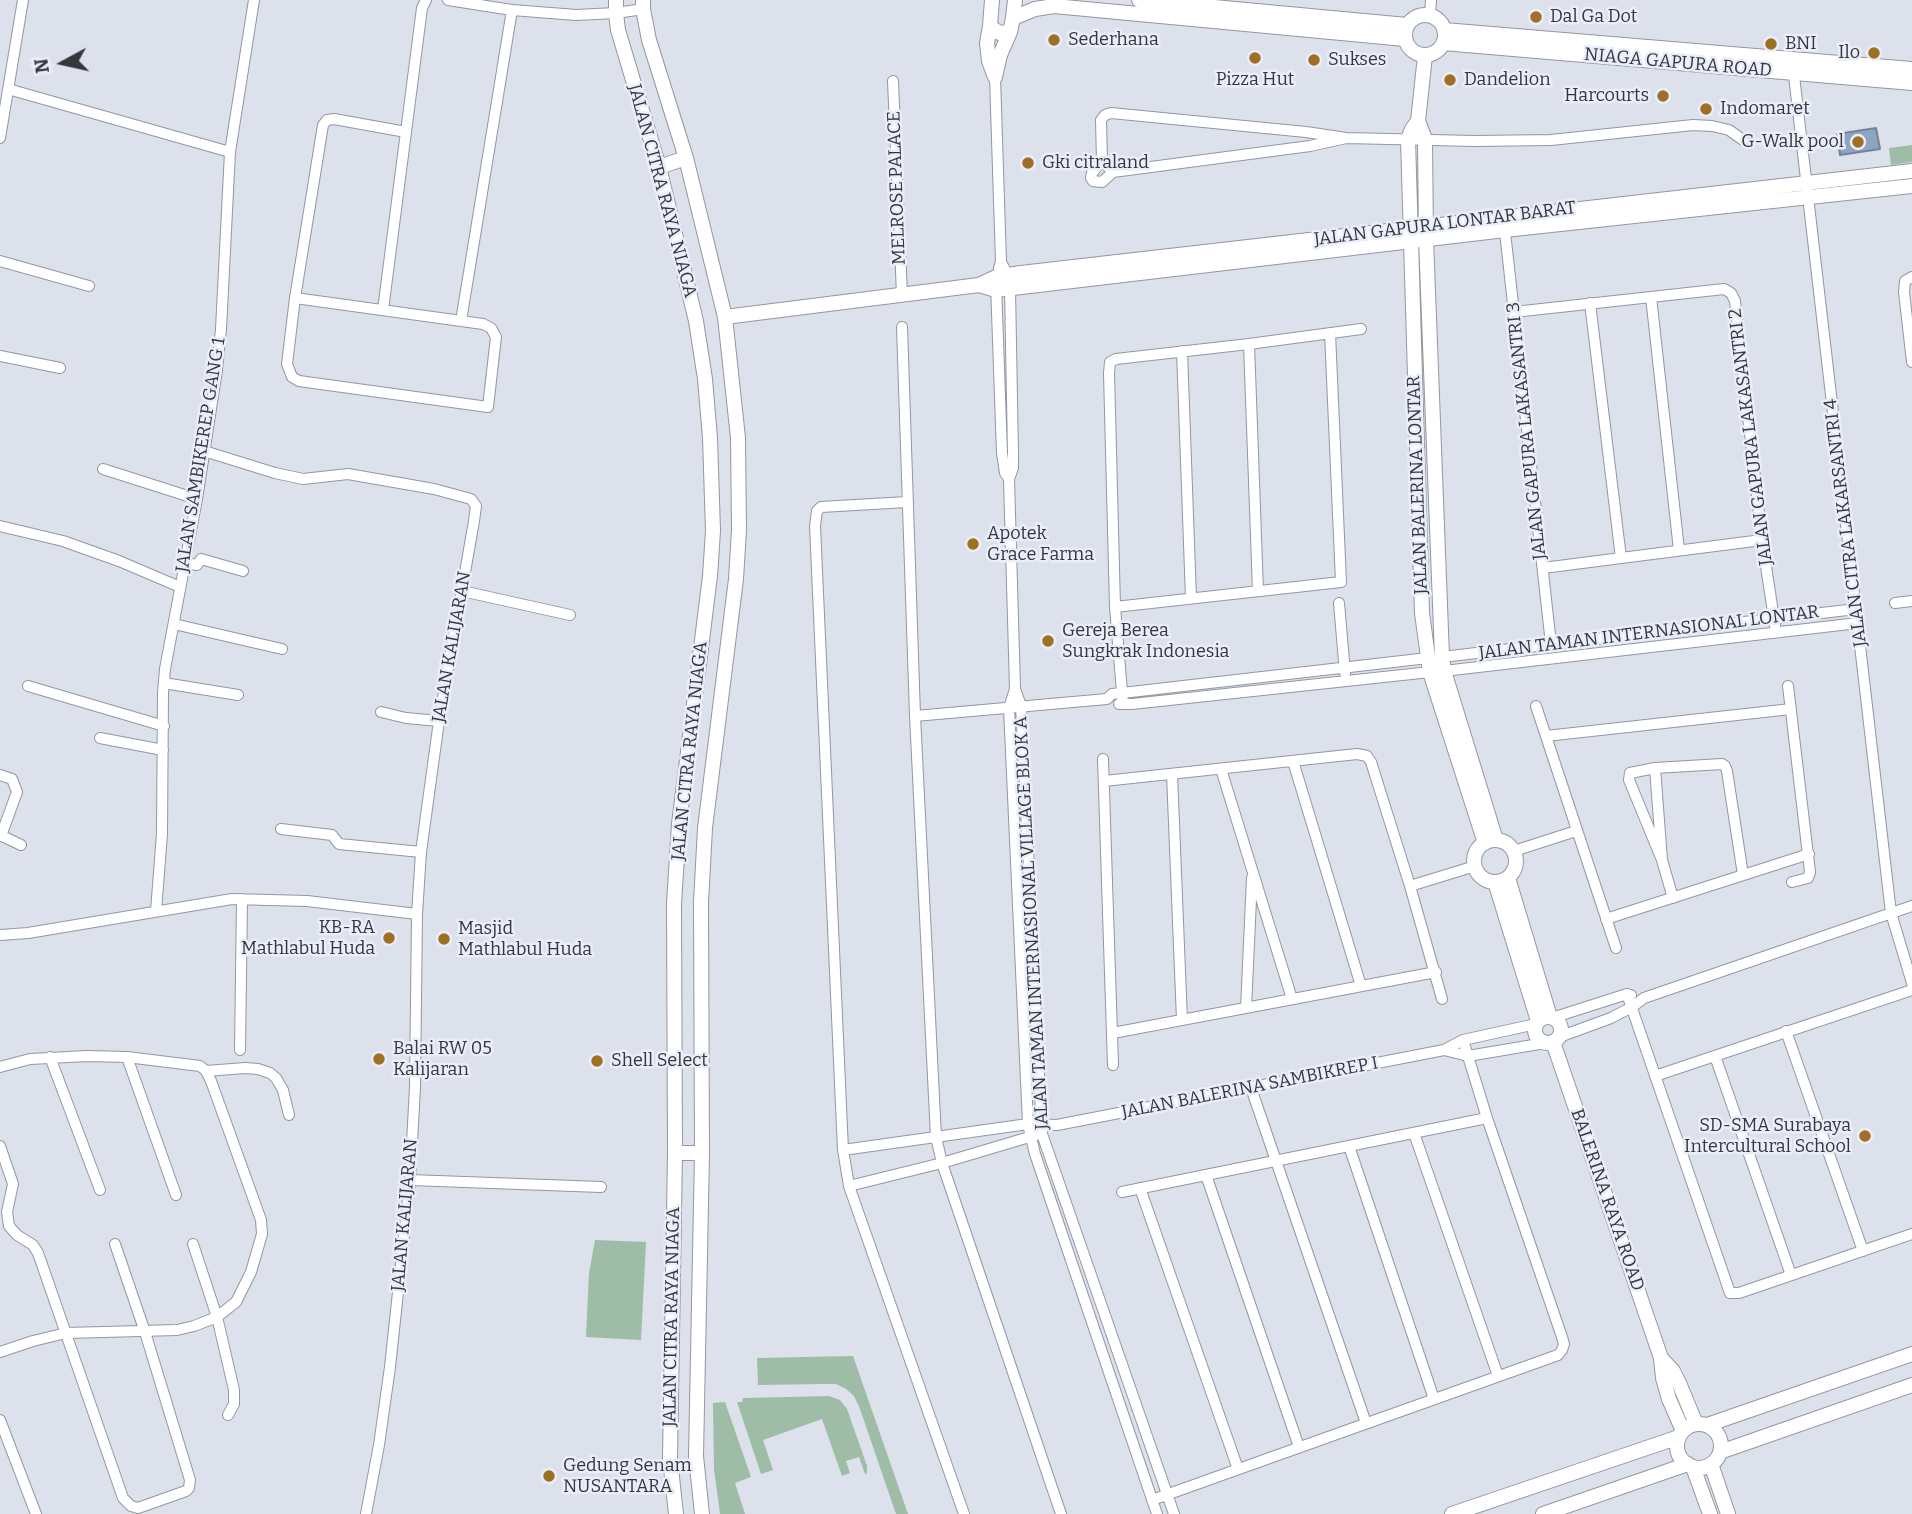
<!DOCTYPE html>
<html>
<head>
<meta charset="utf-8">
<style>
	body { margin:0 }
	#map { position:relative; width:1912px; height:1514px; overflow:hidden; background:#dce1ec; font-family:Bitter,serif }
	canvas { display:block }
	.north { position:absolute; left:28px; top:28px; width:70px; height:70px; -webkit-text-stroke:5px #e9eefa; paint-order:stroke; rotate:262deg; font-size:19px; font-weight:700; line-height:28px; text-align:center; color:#35373b }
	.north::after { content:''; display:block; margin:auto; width:24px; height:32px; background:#35373b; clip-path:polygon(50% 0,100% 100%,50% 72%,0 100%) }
</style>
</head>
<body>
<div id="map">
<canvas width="1912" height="1514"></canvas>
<div class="north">N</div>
</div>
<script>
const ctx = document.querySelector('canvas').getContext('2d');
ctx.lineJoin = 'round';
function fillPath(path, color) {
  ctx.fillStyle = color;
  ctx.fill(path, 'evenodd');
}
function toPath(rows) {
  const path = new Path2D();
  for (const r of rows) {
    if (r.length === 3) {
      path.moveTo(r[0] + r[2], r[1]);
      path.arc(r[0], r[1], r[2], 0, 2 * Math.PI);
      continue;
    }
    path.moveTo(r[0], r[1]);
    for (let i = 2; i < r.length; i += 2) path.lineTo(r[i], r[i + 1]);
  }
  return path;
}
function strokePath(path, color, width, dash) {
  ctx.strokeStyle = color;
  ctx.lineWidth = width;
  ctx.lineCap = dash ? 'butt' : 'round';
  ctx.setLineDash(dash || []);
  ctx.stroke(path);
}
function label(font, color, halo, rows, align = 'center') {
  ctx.font = font + ' Bitter,serif';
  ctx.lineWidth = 5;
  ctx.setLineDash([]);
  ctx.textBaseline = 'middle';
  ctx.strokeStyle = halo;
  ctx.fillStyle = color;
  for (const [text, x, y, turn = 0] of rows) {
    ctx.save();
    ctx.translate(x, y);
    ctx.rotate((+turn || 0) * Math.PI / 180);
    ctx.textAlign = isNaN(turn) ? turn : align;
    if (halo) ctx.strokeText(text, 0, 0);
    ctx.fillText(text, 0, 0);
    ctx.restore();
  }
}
fillPath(toPath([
	[1912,145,1912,162,1891,165,1889,148],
	[595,1240,646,1242,641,1340,586,1337,589,1273],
	[853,1356,908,1514,896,1514,860,1409,854,1396,846,1389,836,1384,824,1384,758,1385,757,1358],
	[829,1396,840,1400,847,1409,867,1466,867,1473,865,1474,859,1457,846,1461,850,1473,842,1476,822,1419,763,1440,773,1470,761,1474,737,1402,742,1402,743,1398],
	[725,1402,751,1477,735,1483,745,1514,720,1514,714,1469,713,1403]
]), '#9fbca6');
const water = toPath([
	[1876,128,1880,149,1840,155,1837,134,1876,128]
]);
fillPath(water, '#8da5c2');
strokePath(water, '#73849a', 2);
const street = toPath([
	[448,0,512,10,576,15,616,13,643,9],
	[1430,16,1431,0],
	[1793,67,1891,913,1912,983],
	[995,77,1001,262,999,268],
	[893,81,902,295],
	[8,89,230,152],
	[0,138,23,0],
	[1346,138,1310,146,1113,172,1102,161,1101,120,1105,115,1111,113,1306,132,1346,138,1475,141,1551,140,1693,125,1712,126,1729,130,1743,140],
	[1102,161,1092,173,1091,178,1093,181,1102,182,1113,172],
	[1504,223,1551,644],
	[0,261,89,286],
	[1001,262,1008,275,1010,288,1013,454,1013,468,1009,479,1015,689],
	[1912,277,1905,281,1904,292,1912,362],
	[996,284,1002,453,1005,473,1009,479],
	[1651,297,1679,550],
	[295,298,483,324,491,328,496,337,488,407,299,381,292,377,287,364,295,298,323,125,327,120,334,119,406,132],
	[1590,303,1621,558],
	[383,310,422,8,426,0],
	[1514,312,1724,289,1731,293,1735,301,1762,540,1776,632],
	[461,321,512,10],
	[902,327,915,716,936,1137,942,1163,1061,1514],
	[1249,344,1258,591],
	[1182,351,1191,598],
	[0,356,60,368],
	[204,451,275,473,303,479,348,474,434,489,471,499,476,506,474,521,439,721,421,852,417,914,415,1087,410,1180,390,1367,379,1445,366,1514],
	[103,469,197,499],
	[907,502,821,507,817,511,815,526,843,1150,849,1186,964,1514],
	[0,526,63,541,119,561,180,587],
	[185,563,197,565,201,559,243,571],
	[1543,568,1762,540],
	[462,591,570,615],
	[1339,603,1345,673],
	[1895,603,1912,601],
	[1115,607,1341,582,1330,333],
	[174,624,282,649],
	[1442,657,1856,609],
	[1444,671,1858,623],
	[164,683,238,695],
	[28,686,164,726],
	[1788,686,1810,872,1808,878,1792,882],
	[1119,704,1132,704,1430,672],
	[1123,704,1115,607,1109,373,1110,362,1116,359,1249,344,1361,329],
	[1536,706,1616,948],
	[381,712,406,718,439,721],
	[915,716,1107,699,1112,694,1131,692,1428,658],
	[1546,736,1791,709],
	[100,738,163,750],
	[1103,759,1113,1065],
	[1293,761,1361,986],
	[1655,768,1662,860,1673,898],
	[1221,769,1292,999],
	[1172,774,1182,1020],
	[0,775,12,779,17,792,1,836],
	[1104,781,1357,754,1367,756,1371,762,1410,886,1442,999],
	[281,829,332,835,339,844,421,852],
	[0,835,21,845],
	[1514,851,1576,831],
	[1662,860,1629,780,1630,773,1655,768,1722,764,1725,766,1727,771,1743,875],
	[1410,886,1475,866],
	[156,911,162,834,163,693,165,669,197,499,217,370,221,329,230,152,254,0],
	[1606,919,1809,854],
	[0,935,28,933,232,899,307,901,417,914],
	[1627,994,1730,1293,1739,1293,1912,1234],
	[1246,1008,1252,878],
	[1552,1018,1627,994,1631,995],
	[1786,1031,1863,1251],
	[1113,1033,1436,972],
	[1559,1037,1611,1018,1632,1007,1644,998,1912,906],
	[240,1050,242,899],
	[1444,1050,1468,1056,1545,1043],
	[1715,1056,1791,1275],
	[50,1057,100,1190],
	[127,1057,176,1195],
	[0,1067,30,1059,87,1056,127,1057,200,1066,206,1071,211,1081,261,1220,262,1234,251,1272,236,1302,217,1317,194,1326,177,1330,66,1333,33,1341,0,1352],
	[206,1071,245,1068,258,1069,270,1073,276,1078,283,1090,289,1115],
	[1655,1076,1912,990],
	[1251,1088,1366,1423],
	[1414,1133,1498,1376],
	[0,1146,13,1184,7,1212,9,1226,17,1235,33,1245,38,1253,123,1498,131,1506,138,1508,186,1491,189,1488,190,1480,145,1332,115,1244],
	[1349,1146,1434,1399],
	[843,1150,1028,1124,1057,1125,1444,1050,1463,1040,1536,1024],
	[1206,1175,1299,1447],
	[410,1180,601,1187],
	[849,1186,942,1163,1036,1135],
	[1140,1188,1238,1469],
	[1122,1192,1487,1118],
	[193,1244,217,1317,234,1390,234,1404,228,1415],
	[0,1420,36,1514],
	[1152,1500,1558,1355,1562,1350,1564,1344,1562,1337,1487,1118,1463,1040],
	[1157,1514,1035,1154,1028,1124,1009,708,1015,689,1021,706,1042,1134,1174,1514]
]);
const secondary = toPath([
	[616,0,616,13,618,30,659,167,696,321,705,379,710,438,713,531,710,576,679,824,674,904,675,1153,670,1459,676,1514],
	[643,0,643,9,649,40,686,158,725,317,738,438,739,530,736,579,705,828,701,902,702,1153,696,1456,702,1514],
	[992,0,990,26,999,33,1010,32,1013,18,1035,9,1054,6,1405,39],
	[1139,0,1407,25],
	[1425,35,20],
	[1013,18,1015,0],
	[990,26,987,43,989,61,995,77,1000,55,1010,32],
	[1444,30,1912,69],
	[1443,43,1912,83],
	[1425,56,1418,121,1412,129,1408,139,1422,613,1430,672,1485,843],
	[1418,121,1425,139,1426,239,1442,657,1444,671,1496,840],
	[659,167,686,158],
	[979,285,996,290,1505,230,1912,186],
	[725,317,979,285,996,277,1021,273,1912,171],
	[1495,861,21],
	[1508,878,1550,1017],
	[1495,882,1538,1021],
	[1548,1030,13],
	[1553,1042,1661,1358,1663,1378,1669,1399,1683,1431],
	[675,1153,702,1153],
	[1661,1358,1673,1371,1679,1383,1696,1424],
	[1699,1446,22],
	[1707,1425,1912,1354],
	[1720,1452,1912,1385],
	[1711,1464,1728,1514],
	[1693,1467,1710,1514],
	[1452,1514,1679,1437],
	[1543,1514,1688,1464]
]);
strokePath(street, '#9297a1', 12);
strokePath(secondary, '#9297a1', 16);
strokePath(street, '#fff', 10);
strokePath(secondary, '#fff', 14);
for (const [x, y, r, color] of [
	[1536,17,7,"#9f7023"],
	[1054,40,7,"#9f7023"],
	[1771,44,7,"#9f7023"],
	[1874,53,7,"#9f7023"],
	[1255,58,7,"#9f7023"],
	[1314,60,7,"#9f7023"],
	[1450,80,7,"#9f7023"],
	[1663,96,7,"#9f7023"],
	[1706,109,7,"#9f7023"],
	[1858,142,7,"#9f7023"],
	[1028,163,7,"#9f7023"],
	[973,544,7,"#9f7023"],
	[1048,641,7,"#9f7023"],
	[389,938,7,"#9f7023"],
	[444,939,7,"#9f7023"],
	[379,1059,7,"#9f7023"],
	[597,1061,7,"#9f7023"],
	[1865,1136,7,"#9f7023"],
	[549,1476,7,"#9f7023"]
]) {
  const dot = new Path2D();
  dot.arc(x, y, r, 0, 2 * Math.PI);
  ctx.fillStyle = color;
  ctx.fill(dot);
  strokePath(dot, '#e9eefa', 2.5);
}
label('18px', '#35373b', '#e9eefa', [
	["Dal Ga Dot",1550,17],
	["Sederhana",1068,40],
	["BNI",1785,44],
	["Ilo",1860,53,"right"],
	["Sukses",1328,60],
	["Pizza Hut",1255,80,"center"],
	["Dandelion",1464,80],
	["Harcourts",1649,96,"right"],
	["Indomaret",1720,109],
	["G-Walk pool",1844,142,"right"],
	["Gki citraland",1042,163],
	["Apotek",987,534],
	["Grace Farma",987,555],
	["Gereja Berea",1062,631],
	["Sungkrak Indonesia",1062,652],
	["KB-RA",375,928,"right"],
	["Mathlabul Huda",375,949,"right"],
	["Masjid",458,929],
	["Mathlabul Huda",458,950],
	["Balai RW 05",393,1049],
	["Kalijaran",393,1070],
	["Shell Select",611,1061],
	["SD-SMA Surabaya",1851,1126,"right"],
	["Intercultural School",1851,1147,"right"],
	["Gedung Senam",563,1466],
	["NUSANTARA",563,1487]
], 'left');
label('18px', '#35373b', '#e9eefa', [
	["NIAGA GAPURA ROAD",1678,63,5],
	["MELROSE PALACE",897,188,-92],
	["JALAN CITRA RAYA NIAGA",662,191,75],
	["JALAN GAPURA LONTAR BARAT",1445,224,-7],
	["JALAN GAPURA LAKASANTRI 3",1527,431,-96],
	["JALAN GAPURA LAKASANTRI 2",1751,437,-97],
	["JALAN SAMBIKEREP GANG 1",201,455,-81],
	["JALAN BALERINA LONTAR",1418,485,-92],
	["JALAN CITRA LAKARSANTRI 4",1846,523,-97],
	["JALAN TAMAN INTERNASIONAL LONTAR",1649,633,-7],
	["JALAN KALIJARAN",452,647,-80],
	["JALAN CITRA RAYA NIAGA",690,751,-84],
	["JALAN TAMAN INTERNASIONAL VILLAGE BLOK A",1032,923,-93],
	["JALAN BALERINA SAMBIKREP I",1250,1088,-11],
	["BALERINA RAYA ROAD",1607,1200,71],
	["JALAN KALIJARAN",405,1215,-85],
	["JALAN CITRA RAYA NIAGA",672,1317,-89]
]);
</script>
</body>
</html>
